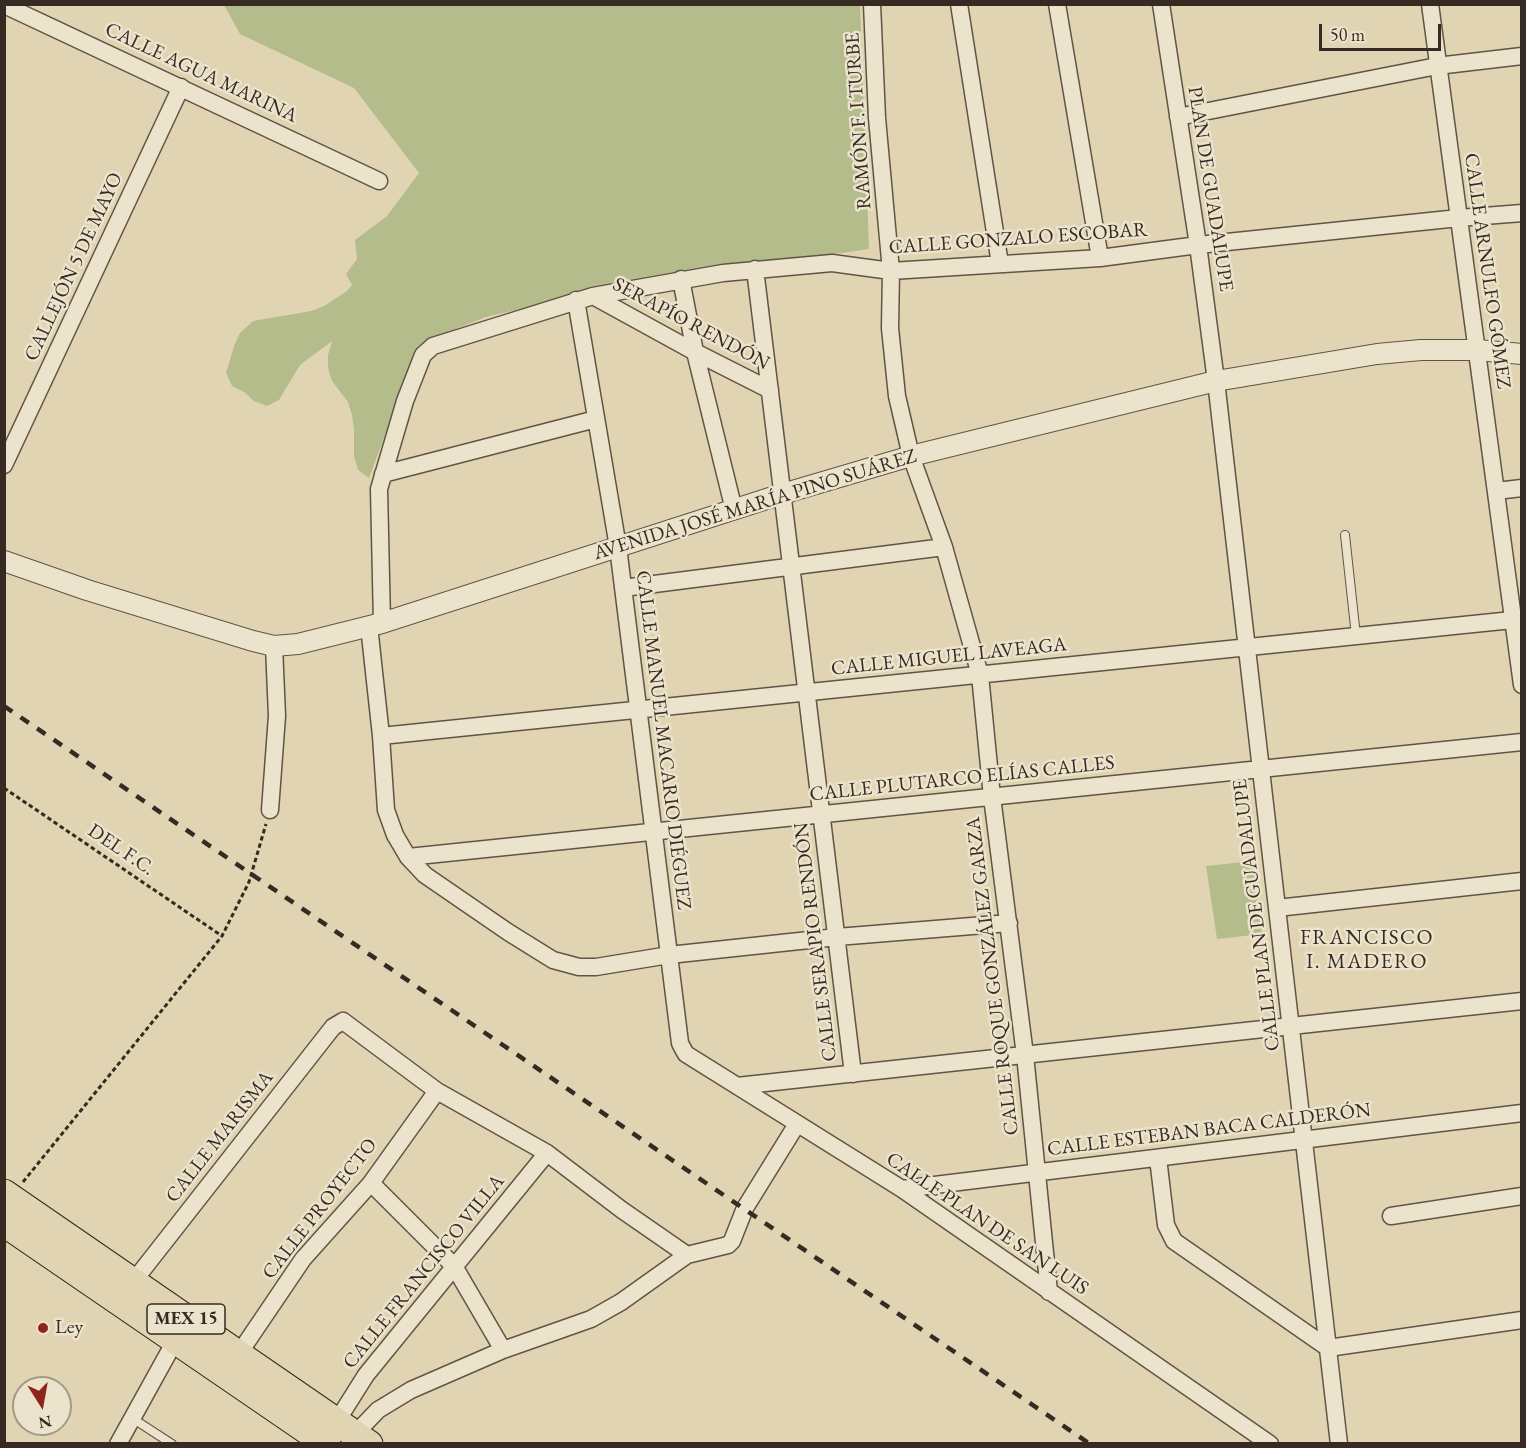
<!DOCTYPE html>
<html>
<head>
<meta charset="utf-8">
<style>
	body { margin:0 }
	#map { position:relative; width:1526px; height:1448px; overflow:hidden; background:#e1d4b2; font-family:"EB Garamond",serif }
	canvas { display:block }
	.frame { position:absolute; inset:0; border:6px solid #362a22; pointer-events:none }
	.north { position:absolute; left:12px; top:1376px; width:60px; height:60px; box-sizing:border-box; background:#ece3cd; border:2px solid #a39989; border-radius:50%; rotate:169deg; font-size:16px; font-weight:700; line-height:24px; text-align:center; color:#362a22 }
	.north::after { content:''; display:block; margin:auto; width:21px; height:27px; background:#8f2418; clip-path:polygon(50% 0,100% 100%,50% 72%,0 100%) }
	.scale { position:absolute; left:1319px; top:24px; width:122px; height:27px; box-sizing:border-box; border:3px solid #362a22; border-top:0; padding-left:8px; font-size:18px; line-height:21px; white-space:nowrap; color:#362a22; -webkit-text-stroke:4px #ece3cd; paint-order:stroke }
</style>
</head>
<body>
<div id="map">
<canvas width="1526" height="1448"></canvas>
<div class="frame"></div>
<div class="north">N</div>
<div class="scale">50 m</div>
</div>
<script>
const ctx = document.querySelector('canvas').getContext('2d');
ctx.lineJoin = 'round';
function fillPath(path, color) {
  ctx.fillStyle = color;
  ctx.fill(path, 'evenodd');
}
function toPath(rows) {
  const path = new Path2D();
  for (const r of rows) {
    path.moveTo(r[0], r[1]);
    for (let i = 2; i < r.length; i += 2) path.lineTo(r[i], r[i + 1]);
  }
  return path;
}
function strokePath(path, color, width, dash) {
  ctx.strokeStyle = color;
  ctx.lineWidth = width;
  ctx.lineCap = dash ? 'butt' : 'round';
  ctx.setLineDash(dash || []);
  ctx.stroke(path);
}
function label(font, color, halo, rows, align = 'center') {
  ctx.font = font + ' "EB Garamond",serif';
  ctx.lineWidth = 5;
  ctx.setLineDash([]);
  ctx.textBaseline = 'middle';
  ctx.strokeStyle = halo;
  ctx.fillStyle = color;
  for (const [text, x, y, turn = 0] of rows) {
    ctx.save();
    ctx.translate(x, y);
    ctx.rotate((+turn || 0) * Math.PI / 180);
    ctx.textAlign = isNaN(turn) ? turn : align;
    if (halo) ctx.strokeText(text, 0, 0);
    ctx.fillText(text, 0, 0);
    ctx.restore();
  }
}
fillPath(toPath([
	[224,5,860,5,869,249,632,283,486,317,435,337,418,346,369,478,358,470,354,456,354,429,352,415,348,402,332,381,328,368,328,355,332,341,300,365,279,400,267,406,254,401,244,392,232,386,226,373,234,346,240,333,253,321,311,311,324,306,347,291,352,285,346,274,357,259,355,240,387,216,419,173,354,88,240,34],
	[1253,861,1262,934,1217,939,1206,866]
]), '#b4bc8c');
const service = toPath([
	[1345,535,1356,636],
	[132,1418,172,1444]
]);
const minor = toPath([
	[872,4,877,118,891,271,890,328,897,396,911,456,944,547,980,675,992,797,1025,1055,1049,1292],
	[959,4,1000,264],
	[1057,4,1100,258],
	[1161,4,1198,245,1216,381,1339,1444],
	[1430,4,1522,685],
	[4,5,379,181],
	[1178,117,1437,66,1522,56],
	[755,269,853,1074],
	[681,279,695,352,734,510],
	[593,296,695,352,770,390],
	[576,300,618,547,680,1043,683,1049,686,1054,902,1189,1270,1444],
	[4,465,181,87],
	[383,474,596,419],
	[1496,491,1522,488],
	[623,588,944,547],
	[382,623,379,489,405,401,423,355,433,346,593,296,723,273,832,263,891,271,1100,258,1198,245,1459,218,1522,213],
	[369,626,381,736,386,810,395,835,408,857,425,875,508,932,553,960,579,967,596,967,669,955,837,937,1009,923],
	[381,736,1522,619],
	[270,810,277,716,274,646],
	[408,857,1522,742],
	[1277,908,1522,881],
	[737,1086,1522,1001],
	[1158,1158,1166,1225,1174,1241,1328,1348,1522,1320],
	[371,1183,454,1266,503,1350],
	[902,1189,1522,1113],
	[1391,1216,1522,1196],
	[133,1282,333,1027,343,1021,437,1091,547,1153,622,1210,687,1255],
	[238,1355,303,1259,371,1183,437,1091],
	[337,1421,366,1375,547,1153],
	[355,1434,378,1410,411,1390,503,1350,591,1319,621,1302,687,1255,728,1245,732,1241,745,1208,797,1124],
	[118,1444,175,1341]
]);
const tertiary = toPath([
	[4,561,87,590,253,641,274,646,298,644,382,623,782,494,911,456,1216,381,1377,354,1421,350,1477,350,1522,354]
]);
const trunk = toPath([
	[4,1193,369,1444],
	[4,1223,327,1444]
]);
strokePath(service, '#615446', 10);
strokePath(minor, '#615446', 19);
strokePath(tertiary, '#615446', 22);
strokePath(trunk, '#362a22', 29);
strokePath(toPath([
	[4,788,222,936],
	[23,1182,222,936,249,882,266,824]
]), '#362a22', 3, [4.5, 3]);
strokePath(service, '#ece3cd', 8);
strokePath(minor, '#ece3cd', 16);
strokePath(tertiary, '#ece3cd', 20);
strokePath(trunk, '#e1d4b2', 27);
strokePath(toPath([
	[4,706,1090,1444]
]), '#362a22', 4.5, [10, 10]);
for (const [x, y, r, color] of [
	[43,1328,6,"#8f2418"]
]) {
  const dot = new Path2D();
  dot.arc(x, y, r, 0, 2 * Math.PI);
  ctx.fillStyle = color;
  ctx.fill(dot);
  strokePath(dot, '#ece3cd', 2);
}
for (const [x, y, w] of [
	[186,1319,78]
]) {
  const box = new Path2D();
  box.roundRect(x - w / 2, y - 15, w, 30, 4.5);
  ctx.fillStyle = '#ece3cd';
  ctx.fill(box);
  strokePath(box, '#362a22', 1.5);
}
label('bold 18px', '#362a22', null, [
	["MEX 15",186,1319]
]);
label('20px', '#362a22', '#ece3cd', [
	["CALLE AGUA MARINA",201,73,25],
	["RAMÓN F. I TURBE",859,121,-94],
	["PLAN DE GUADALUPE",1210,189,81],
	["CALLE GONZALO ESCOBAR",1018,239,-4],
	["CALLEJÓN 5 DE MAYO",74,267,-65],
	["CALLE ARNULFO GÓMEZ",1487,271,82],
	["SERAPÍO RENDÓN",691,324,28],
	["AVENIDA JOSÉ MARÍA PINO SUÁREZ",755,505,-17],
	["CALLE MIGUEL LAVEAGA",949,657,-6],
	["CALLE MANUEL MACARIO DIÉGUEZ",663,740,83],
	["CALLE PLUTARCO ELÍAS CALLES",962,779,-6],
	["DEL F.C.",121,850,34],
	["CALLE PLAN DE GUADALUPE",1257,915,-97],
	["CALLE SERAPIO RENDÓN",816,942,-97],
	["CALLE ROQUE GONZÁLEZ GARZA",993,976,-97],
	["CALLE ESTEBAN BACA CALDERÓN",1209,1130,-7],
	["CALLE MARISMA",220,1137,-52],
	["CALLE PROYECTO",320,1209,-52],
	["CALLE PLAN DE SAN LUIS",987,1224,34],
	["CALLE FRANCISCO VILLA",424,1272,-51]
]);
label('20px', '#362a22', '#ece3cd', [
	["Ley",55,1328]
], 'left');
ctx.letterSpacing = '1.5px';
label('21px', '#362a22', '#ece3cd', [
	["FRANCISCO",1367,938],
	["I. MADERO",1367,962]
]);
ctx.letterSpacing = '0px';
</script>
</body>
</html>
